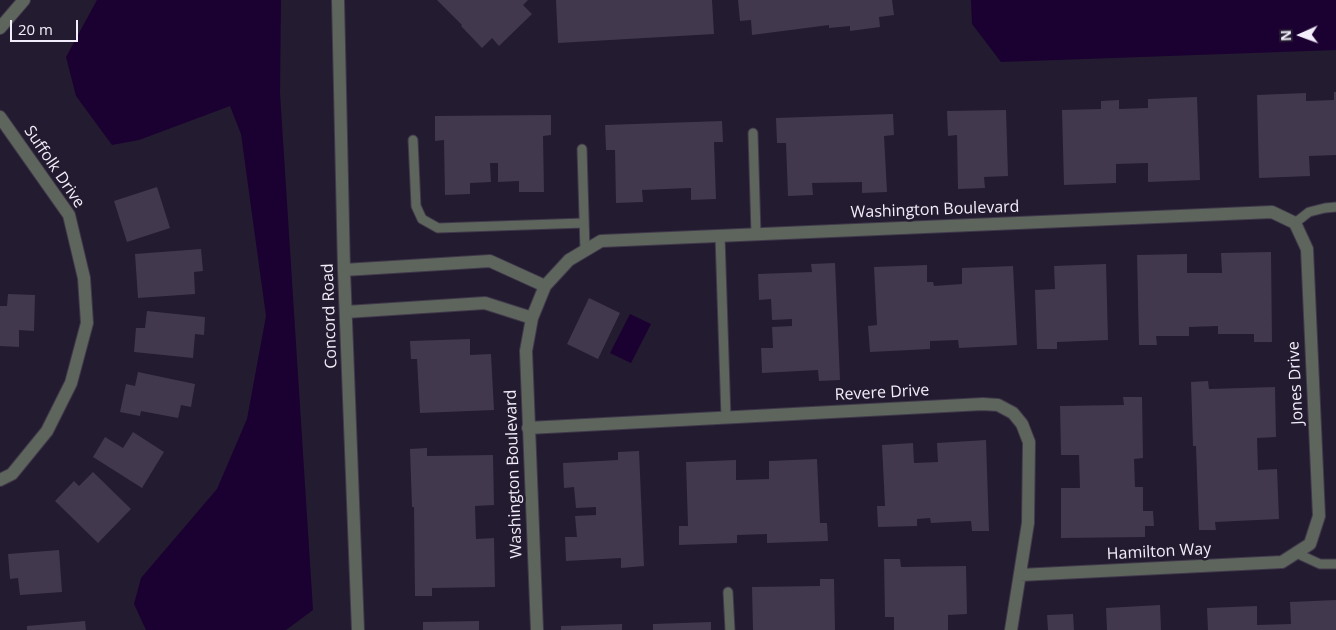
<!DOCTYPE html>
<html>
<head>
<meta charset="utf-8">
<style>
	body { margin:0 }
	#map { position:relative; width:1336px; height:630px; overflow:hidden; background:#231b2f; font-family:"Open Sans",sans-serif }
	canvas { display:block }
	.north { position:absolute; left:1276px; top:10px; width:50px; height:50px; -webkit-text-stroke:4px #231b2f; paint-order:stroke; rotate:268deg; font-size:14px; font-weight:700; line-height:20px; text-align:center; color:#f2edfa }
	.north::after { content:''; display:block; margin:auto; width:18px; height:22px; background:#f2edfa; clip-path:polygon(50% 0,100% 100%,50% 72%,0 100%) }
	.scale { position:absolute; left:10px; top:20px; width:68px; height:22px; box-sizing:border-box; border:2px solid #f2edfa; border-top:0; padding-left:6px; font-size:15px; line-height:18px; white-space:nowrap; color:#f2edfa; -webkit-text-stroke:4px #231b2f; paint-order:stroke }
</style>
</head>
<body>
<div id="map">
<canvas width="1336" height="630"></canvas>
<div class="north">N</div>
<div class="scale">20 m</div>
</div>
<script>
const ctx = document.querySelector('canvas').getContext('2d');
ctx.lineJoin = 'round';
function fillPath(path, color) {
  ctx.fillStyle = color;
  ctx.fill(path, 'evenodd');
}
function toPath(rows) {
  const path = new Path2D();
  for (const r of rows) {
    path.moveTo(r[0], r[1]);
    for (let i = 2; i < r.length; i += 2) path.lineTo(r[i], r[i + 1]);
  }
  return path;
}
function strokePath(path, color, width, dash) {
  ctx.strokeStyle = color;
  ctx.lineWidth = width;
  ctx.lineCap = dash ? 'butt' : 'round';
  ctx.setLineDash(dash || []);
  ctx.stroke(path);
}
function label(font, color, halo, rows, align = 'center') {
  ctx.font = font + ' "Open Sans",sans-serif';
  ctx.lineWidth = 5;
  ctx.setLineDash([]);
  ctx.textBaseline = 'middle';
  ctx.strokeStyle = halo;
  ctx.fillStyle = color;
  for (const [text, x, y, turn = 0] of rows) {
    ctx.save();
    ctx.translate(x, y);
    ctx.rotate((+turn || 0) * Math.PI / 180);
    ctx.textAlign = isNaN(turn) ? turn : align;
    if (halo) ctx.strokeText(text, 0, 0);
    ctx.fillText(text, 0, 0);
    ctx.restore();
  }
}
fillPath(toPath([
	[97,0,281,0,280,93,313,610,286,630,146,630,134,604,141,578,217,489,247,419,266,316,241,134,230,106,139,140,112,145,76,96,66,57],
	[971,0,1336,0,1336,50,1001,62,972,24],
	[630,314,651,324,631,363,610,353]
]), '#1b0032');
fillPath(toPath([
	[437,0,528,0,523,5,532,14,499,46,492,38,482,48,461,26,462,25],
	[556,0,712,0,714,34,558,43],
	[738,0,892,0,894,15,879,17,880,27,850,31,850,26,829,28,829,25,752,35,751,20,740,21],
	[1334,92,1336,92,1336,155,1309,156,1310,176,1259,178,1257,95,1306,93,1306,101,1334,100],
	[1197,97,1200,180,1148,182,1148,163,1116,164,1116,183,1064,185,1062,110,1101,109,1101,101,1119,100,1119,109,1148,108,1148,99],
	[1006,110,1008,176,984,177,985,188,958,189,957,135,948,136,947,111],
	[893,114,894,135,884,136,887,192,862,193,862,182,812,183,813,195,788,196,786,143,777,143,776,118],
	[551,115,551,135,543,136,544,192,519,192,519,181,498,182,498,163,490,163,491,182,470,183,470,194,445,195,444,140,435,141,435,116],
	[722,121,723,142,714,142,716,199,691,200,691,188,666,189,642,190,643,202,616,203,615,150,606,150,605,125],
	[157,187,170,228,127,242,114,201],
	[201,249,203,271,194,272,195,294,138,298,135,254],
	[1271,252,1272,342,1254,342,1254,334,1218,334,1218,326,1189,327,1189,336,1156,336,1157,345,1139,345,1137,255,1187,254,1187,273,1222,273,1221,253],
	[835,263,840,380,819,381,818,370,762,373,761,348,773,348,772,327,792,326,792,319,772,320,771,299,759,300,758,274,812,272,811,264],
	[1106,264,1108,340,1057,342,1057,349,1037,349,1035,290,1055,289,1054,266],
	[927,265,927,282,933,282,934,286,962,284,962,268,1013,266,1017,345,959,348,958,340,930,341,930,349,870,352,868,326,877,325,874,267],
	[8,294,35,295,34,331,19,330,19,347,0,346,0,306,7,306],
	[589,298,620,313,598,359,567,344],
	[147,311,205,317,204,335,195,334,193,358,134,352,136,328,145,328],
	[470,339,470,355,491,354,494,410,420,413,417,359,411,359,410,341],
	[138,372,195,384,191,407,181,405,178,418,141,411,140,416,120,412,126,384,135,386],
	[1208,381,1209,389,1275,387,1276,437,1257,438,1258,470,1277,469,1279,519,1215,522,1216,530,1199,530,1196,446,1193,446,1191,382],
	[1123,397,1142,397,1143,458,1134,459,1135,487,1143,487,1143,511,1153,511,1154,526,1145,526,1145,537,1061,538,1061,488,1080,488,1079,455,1061,455,1060,406,1124,405],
	[133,432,164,452,142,488,93,457,105,437,123,448],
	[986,440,989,531,972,531,971,521,931,523,930,518,917,519,917,526,878,527,877,506,885,506,882,445,913,443,914,463,938,462,937,443],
	[427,448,427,456,493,455,494,505,475,506,476,539,494,538,495,587,432,588,432,596,415,596,414,507,412,507,410,449],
	[639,451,644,566,621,568,621,558,566,561,565,537,577,537,575,516,596,515,596,507,576,508,574,487,564,488,563,463,618,460,618,452],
	[817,459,820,523,827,523,828,541,767,543,767,534,737,535,737,543,679,545,679,526,688,526,686,462,736,460,736,480,769,479,769,461],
	[93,472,131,509,98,543,55,501,74,481,79,486],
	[59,550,62,592,20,595,18,578,10,579,8,554],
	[884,559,900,559,901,567,966,566,967,614,948,615,948,630,894,630,894,617,885,617],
	[820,579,834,579,835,630,753,630,752,587,820,586],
	[1336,600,1336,630,1208,630,1207,608,1257,606,1257,625,1291,624,1290,602],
	[1160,605,1161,630,1107,630,1106,608],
	[1073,614,1074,630,1048,630,1047,615],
	[85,621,86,630,27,630,27,626],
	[479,621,479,630,423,630,423,622],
	[711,622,711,630,653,630,653,624],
	[622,624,622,630,561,630,561,626]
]), '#41384e');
const service = toPath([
	[753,133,756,234],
	[413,140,416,206,422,219,438,228,584,223],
	[582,149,585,250],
	[1295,223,1309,212,1325,208,1336,207],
	[720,236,726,418],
	[1296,553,1320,564,1336,564],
	[728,592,730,630]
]);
const minor = toPath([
	[338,0,344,270,358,630],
	[0,28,24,0],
	[0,117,69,215,84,278,87,323,71,383,47,431,12,474,0,480],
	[344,270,490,261,545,286],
	[346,312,485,303,532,318],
	[528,428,983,404,998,405,1013,413,1022,424,1029,442,1028,523,1011,630],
	[537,630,526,351,532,318,545,286,569,260,601,241,1272,212,1295,223,1307,249,1319,516,1310,544,1282,562,1020,575]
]);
strokePath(service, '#40384b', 11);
strokePath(minor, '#40384b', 14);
strokePath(service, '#5d655d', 9);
strokePath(minor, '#5d655d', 12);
label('16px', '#f2edfa', '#231b2f', [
	["Suffolk Drive",54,167,56],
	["Washington Boulevard",935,210,-2],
	["Concord Road",330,316,-92],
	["Jones Drive",1296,383,-93],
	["Revere Drive",882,393,-3],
	["Washington Boulevard",514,474,-92],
	["Hamilton Way",1159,552,-3]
]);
</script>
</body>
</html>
